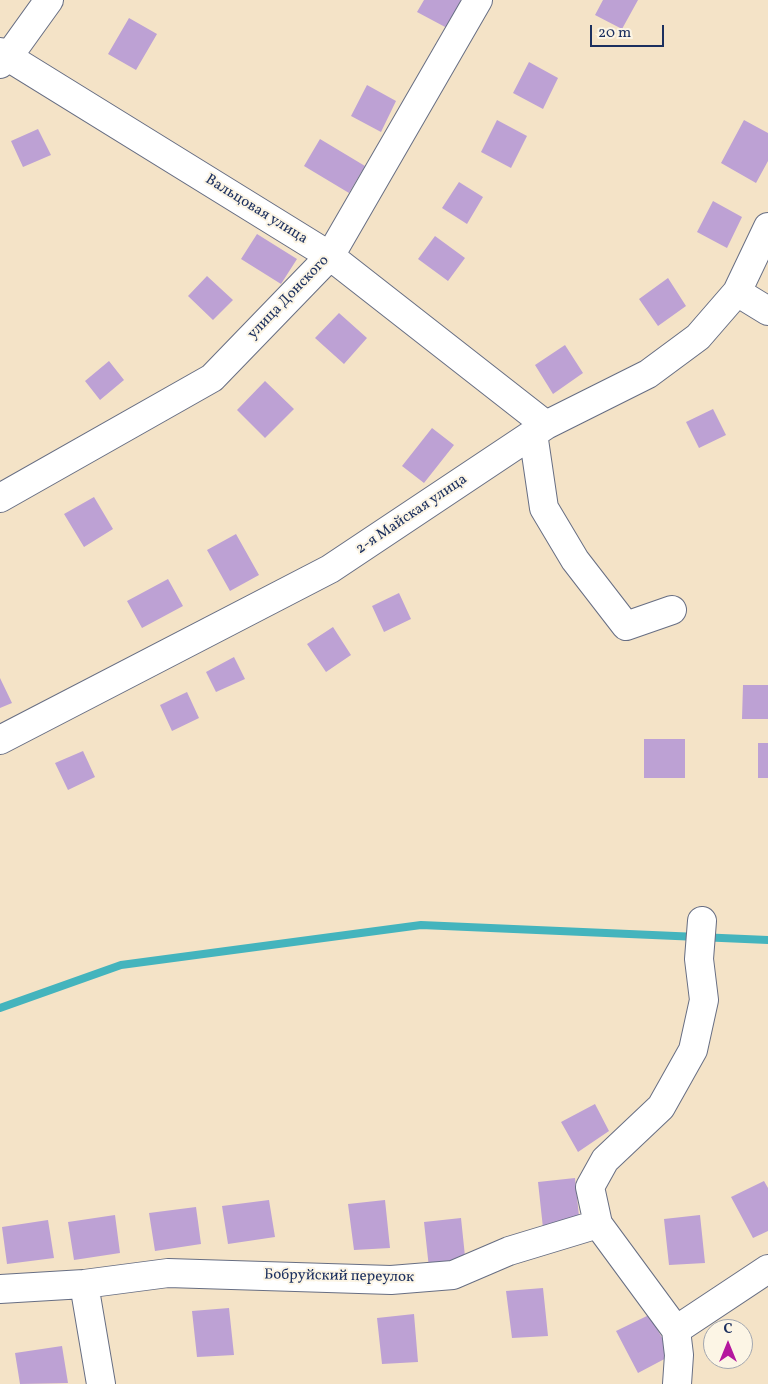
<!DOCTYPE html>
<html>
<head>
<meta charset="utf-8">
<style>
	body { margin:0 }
	#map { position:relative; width:768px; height:1384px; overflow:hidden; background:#f4e3c7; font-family:Vollkorn,serif }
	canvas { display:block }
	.north { position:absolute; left:703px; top:1319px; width:50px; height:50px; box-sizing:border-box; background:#fcf5e5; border:1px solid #a2a6af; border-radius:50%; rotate:0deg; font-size:14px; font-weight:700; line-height:20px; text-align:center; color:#1b2f5e }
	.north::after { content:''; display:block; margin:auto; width:18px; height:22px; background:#b5179e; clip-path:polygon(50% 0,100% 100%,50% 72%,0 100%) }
	.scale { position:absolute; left:590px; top:25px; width:74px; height:22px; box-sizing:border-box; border:2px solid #1b2f5e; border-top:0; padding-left:6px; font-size:15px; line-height:18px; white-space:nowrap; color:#1b2f5e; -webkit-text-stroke:4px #fcf5e5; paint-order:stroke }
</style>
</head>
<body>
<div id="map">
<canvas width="768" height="1384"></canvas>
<div class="north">С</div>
<div class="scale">20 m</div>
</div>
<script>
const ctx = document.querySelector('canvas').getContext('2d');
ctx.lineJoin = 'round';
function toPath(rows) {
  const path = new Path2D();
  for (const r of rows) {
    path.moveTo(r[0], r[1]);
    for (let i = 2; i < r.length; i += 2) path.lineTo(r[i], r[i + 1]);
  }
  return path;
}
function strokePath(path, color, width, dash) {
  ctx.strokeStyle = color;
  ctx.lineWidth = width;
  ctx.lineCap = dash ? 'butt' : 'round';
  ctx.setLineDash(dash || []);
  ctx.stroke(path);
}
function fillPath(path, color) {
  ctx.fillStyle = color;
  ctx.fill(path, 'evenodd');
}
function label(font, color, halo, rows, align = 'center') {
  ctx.font = font + ' Vollkorn,serif';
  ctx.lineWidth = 4;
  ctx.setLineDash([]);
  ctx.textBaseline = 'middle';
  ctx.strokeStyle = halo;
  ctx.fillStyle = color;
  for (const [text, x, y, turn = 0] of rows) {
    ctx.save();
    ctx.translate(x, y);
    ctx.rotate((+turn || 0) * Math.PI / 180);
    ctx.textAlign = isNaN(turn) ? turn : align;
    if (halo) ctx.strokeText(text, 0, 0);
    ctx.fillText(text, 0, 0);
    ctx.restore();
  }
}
strokePath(toPath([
	[0,1008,121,965,421,925,768,940]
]), '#44b4bd', 8);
fillPath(toPath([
	[424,0,461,0,447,28,417,12],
	[603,0,638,0,622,29,595,15],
	[129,18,157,34,136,70,108,54],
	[529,62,558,78,543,109,513,93],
	[367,85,396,101,381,132,351,116],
	[497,120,527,136,511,168,481,152],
	[744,120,768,133,768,161,756,183,721,163],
	[38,129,51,155,23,167,11,141],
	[320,139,365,166,349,193,304,166],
	[459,182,483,197,467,224,442,208],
	[713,201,742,217,727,248,697,232],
	[257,234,297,259,281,284,241,259],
	[435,236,465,258,448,281,418,259],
	[207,276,233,300,213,320,188,296],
	[668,278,686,306,658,326,639,299],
	[339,313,367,338,344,364,315,338],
	[565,345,583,373,553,394,535,365],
	[109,361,124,380,100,400,85,381],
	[265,381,294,409,265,438,237,410],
	[713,409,726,435,699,448,686,422],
	[432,428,454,445,424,483,402,466],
	[94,497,113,529,84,547,64,514],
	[236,534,259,575,230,591,207,550],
	[168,579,183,606,142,628,127,601],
	[399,593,411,619,384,632,372,606],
	[333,627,351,655,326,672,307,644],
	[234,657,245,679,216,692,206,672],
	[0,678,12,703,0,708],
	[743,685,768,685,768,719,742,719],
	[187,692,199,718,172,731,160,705],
	[644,739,685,739,685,778,644,778],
	[758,743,768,743,768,778,758,778],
	[83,751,95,777,68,790,55,763],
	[595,1104,609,1131,578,1152,561,1122],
	[575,1178,580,1226,543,1228,538,1182],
	[764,1181,768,1188,768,1231,753,1238,731,1197],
	[269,1200,275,1237,228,1244,222,1206],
	[385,1200,390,1248,354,1250,348,1204],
	[196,1207,201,1244,155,1251,149,1213],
	[115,1215,120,1253,74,1260,68,1222],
	[700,1215,705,1263,669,1265,664,1219],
	[461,1218,466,1266,429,1268,424,1222],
	[48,1220,54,1258,7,1264,2,1227],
	[543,1288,548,1336,512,1338,506,1291],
	[229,1308,234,1355,197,1357,192,1311],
	[414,1314,418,1362,382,1364,377,1318],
	[649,1315,672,1355,638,1373,616,1331],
	[62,1346,68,1383,20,1384,15,1353]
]), '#bda1d4');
const minor = toPath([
	[0,52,330,256,546,425],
	[0,64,8,57,49,0],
	[737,292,768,311],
	[533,433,544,508,575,560,626,626,672,610],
	[0,498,212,378,330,256,478,0],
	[0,740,330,569,546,425,648,374,698,337,737,292,768,227],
	[598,1224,590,1187,605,1160,661,1107,693,1050,704,1000,699,959,702,921],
	[84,1284,101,1384],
	[0,1289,84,1284,168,1273,391,1280,453,1275,509,1251,598,1224,676,1330],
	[677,1384,679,1355,676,1330,768,1269]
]);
strokePath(minor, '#676e83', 30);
strokePath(minor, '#fff', 28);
label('15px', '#1b2f5e', '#fcf5e5', [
	["Вальцовая улица",256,210,32],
	["улица Донского",289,298,-46],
	["2-я Майская улица",412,515,-34],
	["Бобруйский переулок",339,1277,1]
]);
</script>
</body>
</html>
